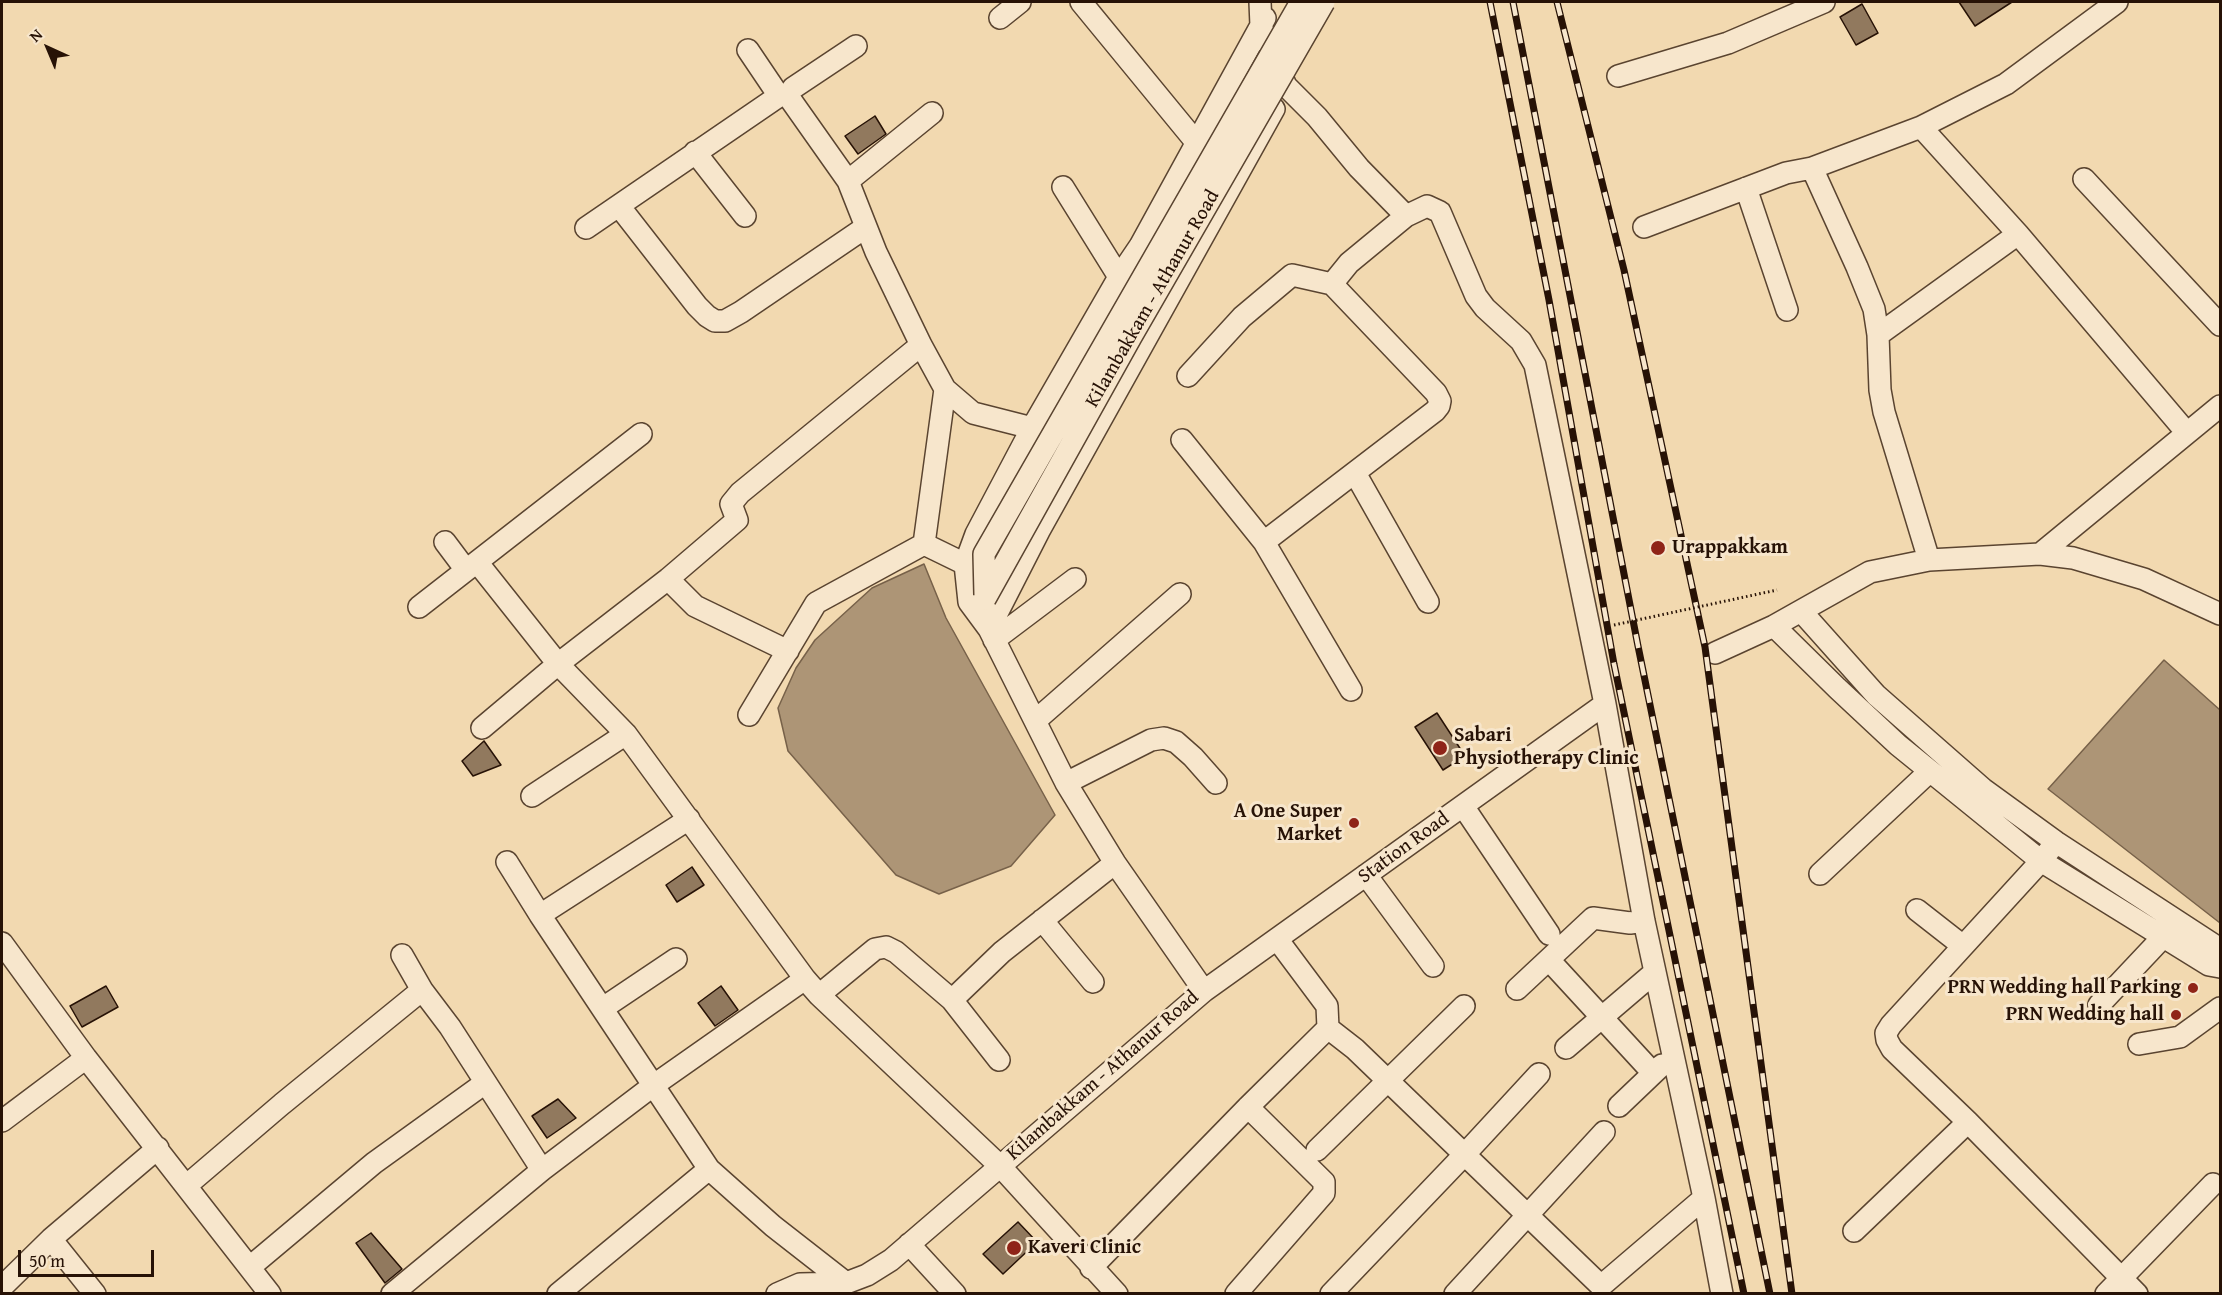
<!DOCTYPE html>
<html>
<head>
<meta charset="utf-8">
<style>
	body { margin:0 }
	#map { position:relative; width:2222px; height:1295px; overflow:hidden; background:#f2d9b0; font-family:"Gentium Book Plus",serif }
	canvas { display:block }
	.frame { position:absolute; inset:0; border:3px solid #271206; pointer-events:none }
	.north { position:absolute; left:18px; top:18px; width:60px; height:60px; -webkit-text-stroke:4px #f7e6cc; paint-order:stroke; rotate:316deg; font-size:16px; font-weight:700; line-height:24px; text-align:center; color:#271206 }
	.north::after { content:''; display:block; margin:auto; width:21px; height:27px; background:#271206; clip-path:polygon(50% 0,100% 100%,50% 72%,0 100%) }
	.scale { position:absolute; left:18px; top:1250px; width:136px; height:27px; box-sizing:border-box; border:3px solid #271206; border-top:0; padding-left:8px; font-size:18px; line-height:21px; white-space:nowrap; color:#271206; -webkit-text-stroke:4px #f7e6cc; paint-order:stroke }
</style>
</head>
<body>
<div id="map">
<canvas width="2222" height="1295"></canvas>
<div class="frame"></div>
<div class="north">N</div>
<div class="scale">50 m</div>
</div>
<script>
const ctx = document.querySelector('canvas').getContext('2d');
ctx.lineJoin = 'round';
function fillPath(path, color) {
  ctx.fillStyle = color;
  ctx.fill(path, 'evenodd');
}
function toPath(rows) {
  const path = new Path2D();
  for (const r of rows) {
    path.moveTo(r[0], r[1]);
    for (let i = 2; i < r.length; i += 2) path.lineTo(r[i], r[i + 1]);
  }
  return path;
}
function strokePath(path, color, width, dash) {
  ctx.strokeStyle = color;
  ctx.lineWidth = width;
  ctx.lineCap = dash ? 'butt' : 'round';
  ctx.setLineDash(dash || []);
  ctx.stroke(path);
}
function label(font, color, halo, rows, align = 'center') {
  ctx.font = font + ' "Gentium Book Plus",serif';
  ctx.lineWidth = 6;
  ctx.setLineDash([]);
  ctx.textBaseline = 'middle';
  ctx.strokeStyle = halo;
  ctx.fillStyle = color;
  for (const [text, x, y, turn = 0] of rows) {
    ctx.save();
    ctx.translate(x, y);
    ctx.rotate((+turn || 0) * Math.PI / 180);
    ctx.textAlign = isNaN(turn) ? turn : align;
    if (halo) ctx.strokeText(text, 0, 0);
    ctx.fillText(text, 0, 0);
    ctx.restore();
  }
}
const water = toPath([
	[924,564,946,618,1055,815,1011,866,939,894,896,875,788,751,778,708,796,668,815,640,872,588,924,564],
	[2164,660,2220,710,2220,923,2048,789,2164,660]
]);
fillPath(water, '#ad9576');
strokePath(water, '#776149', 1.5);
const building = toPath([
	[1959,2,2012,2,1975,26,1959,2],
	[1862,4,1878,33,1856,45,1840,17,1862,4],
	[875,116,886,134,858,154,845,136,875,116],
	[1437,713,1465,756,1443,770,1415,727,1437,713],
	[484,741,501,765,473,776,462,761,484,741],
	[692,867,704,885,677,902,666,885,692,867],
	[106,986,118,1007,82,1027,70,1006,106,986],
	[721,986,738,1010,715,1026,698,1003,721,986],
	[558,1099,576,1118,547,1138,532,1116,558,1099],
	[1018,1222,1037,1242,1003,1274,983,1254,1018,1222],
	[371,1233,402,1269,385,1283,356,1243,371,1233]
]);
fillPath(building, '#91795e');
strokePath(building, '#271206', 1.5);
const minor = toPath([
	[1081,2,1196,142],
	[1260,2,1261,26,1286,86,1317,117,1359,168,1406,216,1427,206,1440,212,1476,296,1485,308,1521,341,1535,365,1605,704,1644,921,1704,1198,1722,1294],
	[1000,18,1020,2],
	[1265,18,1140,246,1119,277,1032,428,976,534,965,564,969,602,989,629,1039,531,1274,109],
	[748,50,779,96],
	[1618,76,1728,43,1824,2],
	[788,96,848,181,876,252,921,345,945,389,973,413,1032,428],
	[1921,127,2018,234,2187,433],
	[695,152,745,216],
	[1812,168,1857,267,1874,309,1878,335,1880,390,1884,412,1929,560],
	[2084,179,2220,325],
	[848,181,932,113],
	[1063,187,1119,277],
	[1746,188,1787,310],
	[619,206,697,306,707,316,715,321,725,321,741,312,866,227],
	[1644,227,1786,173,1812,168,1921,127,2006,84,2117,2],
	[586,228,779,96,788,96,793,88,856,46],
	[1878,335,2018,234],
	[1188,376,1242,317,1292,275,1332,284],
	[1182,440,1264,542,1351,690],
	[1355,473,1428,602],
	[445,542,466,570],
	[1264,542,1435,411,1439,406,1440,401,1436,393,1332,284,1349,263,1406,216],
	[924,544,945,389],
	[2040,554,2220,406],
	[668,579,695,606,788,651],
	[419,607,641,434],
	[1801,611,1876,695,1983,789,2056,842,2220,949],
	[1774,626,1837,688,1898,745,2041,861,2209,965,2220,967],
	[994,640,1075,579],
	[1715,653,1774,626,1870,572,1929,560,2040,554,2073,558,2144,579,2220,614],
	[749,715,816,603,924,544,965,564],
	[1035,721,1180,594],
	[482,728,558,664,668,579,737,520,731,504,740,493,921,345],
	[1066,783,1151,740,1164,738,1176,742,1193,757,1216,783],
	[532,796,626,734],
	[1463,806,1549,934],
	[689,819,540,915,709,1169,773,1226,846,1283],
	[2056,842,2041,861,1891,1025,1886,1033,1887,1040,1892,1049,1968,1122,2137,1294],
	[507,862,540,915],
	[1820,874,1929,772],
	[1366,875,1433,966],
	[1917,910,1963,946],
	[1042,920,1093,982],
	[2,943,86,1058,270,1294],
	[402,955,422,990,450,1027,542,1170],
	[1549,960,1653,1073],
	[805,979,819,995,1001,1167,1117,1294],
	[1517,989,1593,918,1630,923,1644,921],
	[1204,991,1605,704],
	[819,995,875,949,886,947,896,952,952,1000,999,1060],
	[952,1000,1002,952,1115,863],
	[2099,1005,2163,937],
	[603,1008,676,959],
	[1328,1028,1355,1049,1601,1286,1704,1198],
	[2139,1044,2180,1037,2220,1008],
	[1566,1048,1655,972],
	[1619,1106,1662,1065],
	[2,1121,86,1058],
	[1317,1150,1464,1006],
	[186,1186,282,1104,422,990],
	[1854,1231,1968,1122],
	[51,1239,95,1294],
	[909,1244,955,1294],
	[250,1267,374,1163,485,1083],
	[1091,1268,1248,1107,1328,1028,1327,1006,1277,939],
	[2,1287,51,1239,158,1148],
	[392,1294,542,1170,654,1085,805,979,626,734,558,664,477,562],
	[558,1294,709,1169],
	[777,1294,800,1284,846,1283,867,1275,891,1260,1204,991,1115,863,1066,783,989,629,987,617],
	[1236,1294,1324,1193,1324,1182,1248,1107],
	[1331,1294,1465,1154,1539,1074],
	[1455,1294,1604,1132],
	[2106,1294,2213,1184]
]);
strokePath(minor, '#5a4430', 24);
strokePath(minor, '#f7e6cc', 21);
const rail = toPath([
	[1490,2,1549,300,1614,664,1744,1294],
	[1513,2,1638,646,1770,1294],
	[1557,2,1624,270,1705,647,1792,1294]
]);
strokePath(rail, '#271206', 7);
strokePath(rail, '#f7e6cc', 4.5, [14]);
const minorBridge = toPath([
	[985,595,984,554,1301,2],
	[985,599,1131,337,1324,2]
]);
strokePath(minorBridge, '#5a4430', 24, []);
strokePath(toPath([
	[1614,625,1777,590]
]), '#271206', 3, [1.5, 3]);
strokePath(minorBridge, '#f7e6cc', 21);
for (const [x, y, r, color] of [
	[1658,548,8,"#8f2418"],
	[1440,748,8,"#8f2418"],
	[1354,823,6,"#8f2418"],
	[2193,988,6,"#8f2418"],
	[2176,1015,6,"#8f2418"],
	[1014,1248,8,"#8f2418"]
]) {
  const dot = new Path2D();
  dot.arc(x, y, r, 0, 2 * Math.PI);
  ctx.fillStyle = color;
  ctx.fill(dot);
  strokePath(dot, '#f7e6cc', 2);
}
label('20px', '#271206', '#f7e6cc', [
	["Kilambakkam - Athanur Road",1153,299,-60],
	["Station Road",1404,848,-36],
	["Kilambakkam - Athanur Road",1103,1076,-41]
]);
label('bold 20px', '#271206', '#f7e6cc', [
	["Urappakkam",1672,548],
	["Sabari",1454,736],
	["Physiotherapy Clinic",1454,759],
	["A One Super",1342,812,"right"],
	["Market",1342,835,"right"],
	["PRN Wedding hall Parking",2181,988,"right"],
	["PRN Wedding hall",2164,1015,"right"],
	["Kaveri Clinic",1028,1248]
], 'left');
</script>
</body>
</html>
